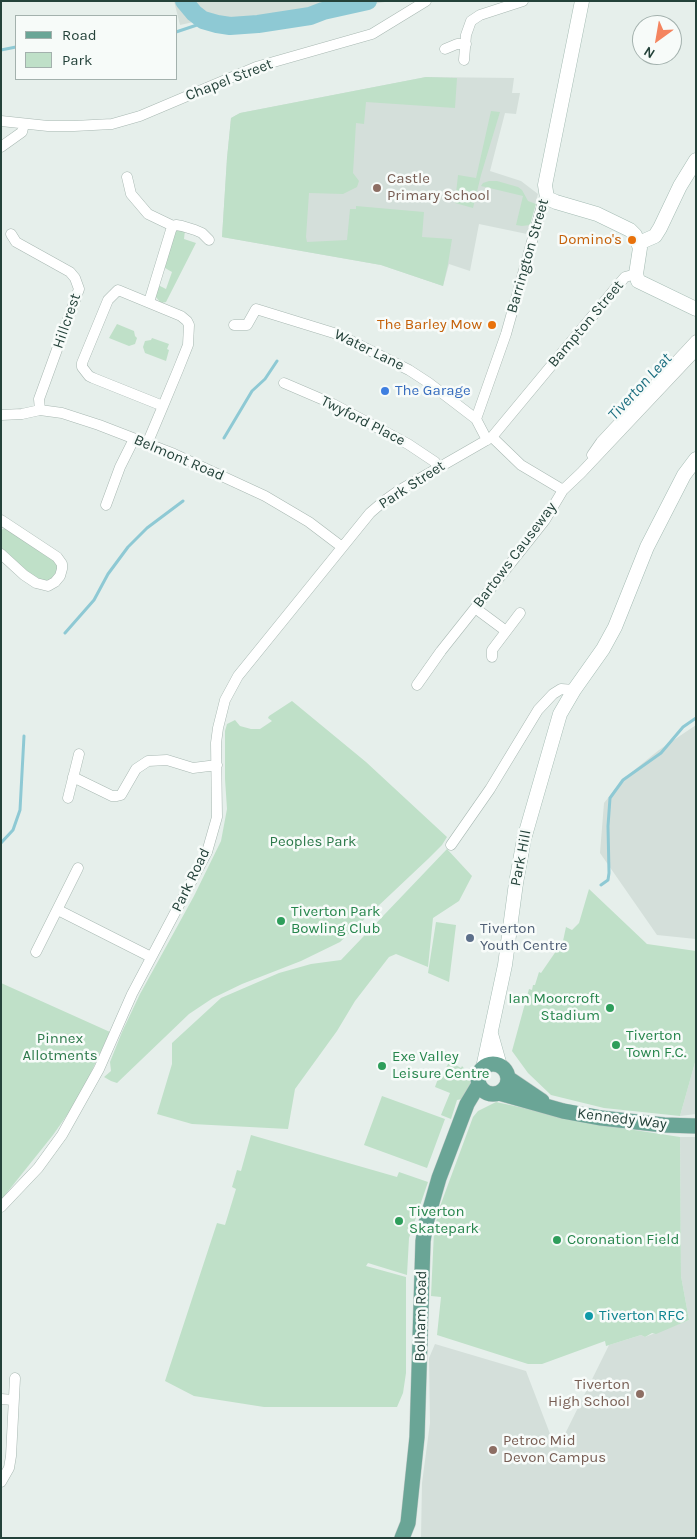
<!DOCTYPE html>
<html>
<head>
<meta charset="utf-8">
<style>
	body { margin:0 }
	#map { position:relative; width:697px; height:1539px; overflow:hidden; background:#e6efeb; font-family:Karla,sans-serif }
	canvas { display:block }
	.frame { position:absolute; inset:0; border:2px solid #24423a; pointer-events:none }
	.legend { position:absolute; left:15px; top:15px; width:162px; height:65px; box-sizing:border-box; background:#f7fbf9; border:1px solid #a3b1ad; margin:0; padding:6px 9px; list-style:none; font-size:15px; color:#24423a }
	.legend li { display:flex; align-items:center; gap:10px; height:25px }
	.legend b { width:25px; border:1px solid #a3b1ad }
	.north { position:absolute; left:632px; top:15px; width:50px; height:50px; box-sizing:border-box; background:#f7fbf9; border:1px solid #a3b1ad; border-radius:50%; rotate:212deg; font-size:14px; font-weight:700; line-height:20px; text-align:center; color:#24423a }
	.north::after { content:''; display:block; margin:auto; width:18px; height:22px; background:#f4845f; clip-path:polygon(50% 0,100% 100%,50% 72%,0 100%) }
</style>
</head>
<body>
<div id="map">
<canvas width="697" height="1539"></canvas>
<div class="frame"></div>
<ul class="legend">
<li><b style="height:6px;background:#6aa596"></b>Road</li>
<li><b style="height:14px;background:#bfe0c8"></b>Park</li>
</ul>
<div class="north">N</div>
</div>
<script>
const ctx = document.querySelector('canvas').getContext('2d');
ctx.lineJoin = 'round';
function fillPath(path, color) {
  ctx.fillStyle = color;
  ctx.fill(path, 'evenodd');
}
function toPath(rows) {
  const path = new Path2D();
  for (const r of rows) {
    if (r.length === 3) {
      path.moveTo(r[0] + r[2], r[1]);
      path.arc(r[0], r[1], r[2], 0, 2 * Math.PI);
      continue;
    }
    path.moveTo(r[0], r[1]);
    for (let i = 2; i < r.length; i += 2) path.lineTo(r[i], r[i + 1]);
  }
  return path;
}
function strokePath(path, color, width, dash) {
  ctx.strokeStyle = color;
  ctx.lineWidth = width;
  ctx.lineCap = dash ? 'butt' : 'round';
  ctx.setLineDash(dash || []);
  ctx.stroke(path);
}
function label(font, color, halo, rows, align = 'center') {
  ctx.font = font + ' Karla,sans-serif';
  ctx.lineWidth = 5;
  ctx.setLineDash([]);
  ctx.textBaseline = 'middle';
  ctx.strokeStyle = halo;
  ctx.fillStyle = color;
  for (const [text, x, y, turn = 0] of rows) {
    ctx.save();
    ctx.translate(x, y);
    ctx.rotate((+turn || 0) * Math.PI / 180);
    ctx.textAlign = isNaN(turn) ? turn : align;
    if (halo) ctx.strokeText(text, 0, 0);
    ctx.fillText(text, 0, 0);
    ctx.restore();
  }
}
fillPath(toPath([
	[174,1,391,1,277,20,236,23,218,22,204,17,198,21,180,25],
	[426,77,514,78,512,93,520,93,516,114,505,113,490,171,521,181,538,194,527,234,479,224,470,271,449,264,443,286,381,265,222,237,227,158,231,118,240,113],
	[696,725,696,939,657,935,600,853,604,803,622,780,659,750],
	[696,1059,696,1114,680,1116,690,1080],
	[680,1137,696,1137,696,1538,421,1538,422,1483,430,1423,429,1358,435,1344,526,1371,552,1439,564,1436,609,1345,641,1335,645,1337,689,1320,681,1276]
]), '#d4dfda');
fillPath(toPath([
	[426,77,457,78,455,108,366,102,364,124,356,123,353,173,359,181,357,187,343,194,309,193,306,237,307,242,347,240,350,209,356,209,356,206,424,212,422,237,452,239,448,264,443,286,381,265,222,237,227,158,231,118,240,113],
	[491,111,500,112,481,175,473,208,455,203,458,175,476,178],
	[489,181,497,181,518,187,522,190,528,201,536,204,530,225,522,226,516,225,523,196,481,186,483,183],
	[178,230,185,230,184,239,196,243,166,302,161,303,155,296,157,287,160,286,166,289,172,272,165,268,163,265,175,231],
	[117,324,134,331,135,336,137,338,135,344,129,346,109,338],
	[152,338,169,344,167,349,169,350,166,361,145,353,143,347,145,341,151,340],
	[7,527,54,558,57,564,57,573,49,582,39,581,3,551,1,547,1,530],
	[292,701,366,762,447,837,442,845,428,859,340,942,301,961,242,984,213,998,189,1014,117,1083,111,1081,104,1077,111,1071,110,1062,122,1032,140,994,194,896,221,841,227,809,225,779,225,731,227,724,235,720,240,726,251,729,260,729,272,721,268,718,269,716],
	[447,849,472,876,459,901,433,918,428,967,396,954,389,957,355,1001,337,1031,295,1089,288,1129,192,1124,157,1114,172,1064,172,1043,221,998,279,973,311,964,341,960],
	[589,889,647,944,696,951,696,1059,680,1116,604,1108,551,1095,528,1073,512,1051,529,989,532,990,533,985,535,985,539,972,541,973,563,941,566,927,572,930,579,923],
	[436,922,456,925,449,982,428,973],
	[1,983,110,1032,79,1098,53,1135,1,1200],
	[448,1064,454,1064,461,1068,462,1066,469,1074,470,1082,470,1086,462,1099,457,1100,451,1119,441,1115,450,1093,435,1087,440,1073,443,1074],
	[382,1096,445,1119,427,1168,364,1145],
	[496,1102,608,1126,680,1137,681,1276,689,1320,656,1334,652,1333,645,1337,641,1335,606,1346,605,1341,542,1364,528,1364,437,1335,441,1297,431,1296,434,1231,439,1209,473,1117,478,1111],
	[251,1135,397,1177,399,1172,428,1182,409,1238,407,1275,368,1263,366,1266,406,1277,406,1373,403,1393,397,1407,264,1407,194,1396,165,1381,217,1223,225,1225,236,1189,232,1187,237,1170,241,1171]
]), '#bfe0c8');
strokePath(toPath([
	[176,32,200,24,203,20],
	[1,50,16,47],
	[224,438,252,391,265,379,277,361],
	[65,633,94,600,108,574,128,547,147,528,183,501],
	[1,843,13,830,20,810,24,736],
	[601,885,608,880,609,873,608,826,610,798,623,780,661,753,683,727,696,718]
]), '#8ec9d4', 3);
strokePath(toPath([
	[184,1,194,13,203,20,217,24,230,26,258,24,310,16,323,11,368,1]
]), '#8ec9d4', 18);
const street = toPath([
	[445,49,457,44,466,44],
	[464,60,466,35,471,21,480,15,523,1],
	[1,121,48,126,74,126,112,124,140,116,256,67,372,34,426,1],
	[1,147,22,132,24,124],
	[127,177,131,194,148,214,173,226,176,225,182,226,195,230,202,233,209,240],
	[11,234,16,242,70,272,75,278,79,289,39,399,40,410],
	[149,302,171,230,173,226],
	[234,325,247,325,256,309,337,334,409,370,429,383,476,419,487,440],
	[284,383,333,404,408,444,435,462,437,467],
	[1,415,22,414,40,410,62,413,99,425,174,454,265,496,309,522,342,547],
	[476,419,506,334,543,202,547,198],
	[492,437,521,465,563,490],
	[147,444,163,406,178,370,188,345,189,325,187,321,181,316,118,290,108,300,82,363,82,367,89,376,93,378,163,406],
	[592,455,601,442,696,340],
	[106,505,120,467,134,439],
	[1,520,57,557,62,564,62,569,60,576,55,582,48,586,36,583,24,575,1,554],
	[475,608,506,631],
	[492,657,492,650,520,613],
	[417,685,441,651,545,520,563,490,581,473,696,351],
	[73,777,112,796,117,796,121,795,136,769,148,761,167,760,193,768,217,765],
	[68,798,79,754],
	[451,845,490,789,538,710,553,694,561,689,574,690],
	[58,910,151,957],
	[36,952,78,868],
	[1,1207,38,1168,62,1135,99,1069,132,994,207,852,217,817,216,743,218,728,225,700,238,676,370,513,384,501,398,491,492,437,619,284,625,277,636,274],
	[1,1399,13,1400],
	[1,1482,9,1468,11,1456,15,1378]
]);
const secondary = toPath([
	[582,1,545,185,547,198,556,202,597,214,630,230,635,235,640,248,636,274,638,281,696,309],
	[639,243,655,236,660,228,680,186,696,160],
	[491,1034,500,1066],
	[483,1068,505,965,516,883,524,839,560,714,574,690,603,649,615,627,647,547,684,475,696,459]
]);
const primary = toPath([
	[493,1079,15],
	[508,1078,542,1101],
	[499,1093,563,1111,601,1118,664,1125,696,1126],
	[402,1538,408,1523,417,1437,423,1241,426,1223,439,1178,467,1104,479,1084]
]);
strokePath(street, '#a8b8b2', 11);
strokePath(secondary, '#a4bbb3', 15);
strokePath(primary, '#c2cac8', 16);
strokePath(street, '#fff', 10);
strokePath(secondary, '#fff', 14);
strokePath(primary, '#6aa596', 15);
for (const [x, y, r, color] of [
	[377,188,5,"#8d6e63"],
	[632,240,5,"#e8710a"],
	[492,325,5,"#e8710a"],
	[385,391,5,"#3f7fe0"],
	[281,921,5,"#2e9e5b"],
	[470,938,5,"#5c6f8a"],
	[610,1008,5,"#2e9e5b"],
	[616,1045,5,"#2e9e5b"],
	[382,1066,5,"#2e9e5b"],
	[399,1221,5,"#2e9e5b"],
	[557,1240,5,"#2e9e5b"],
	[589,1316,5,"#0f9aa8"],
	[640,1394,5,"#8d6e63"],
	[493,1450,5,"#8d6e63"]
]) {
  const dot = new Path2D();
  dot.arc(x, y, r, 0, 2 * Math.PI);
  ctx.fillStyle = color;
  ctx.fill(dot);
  strokePath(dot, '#f7fbf9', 2);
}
label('15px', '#24423a', '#f7fbf9', [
	["Chapel Street",229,80,-21],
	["Barrington Street",528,256,-74],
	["Hillcrest",67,321,-71],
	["Bampton Street",586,324,-50],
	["Water Lane",369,350,26],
	["Twyford Place",363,421,27],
	["Belmont Road",179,458,23],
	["Park Street",412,485,-33],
	["Bartows Causeway",515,555,-53],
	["Park Hill",521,858,-79],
	["Park Road",191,880,-64],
	["Kennedy Way",622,1119,7],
	["Bolham Road",421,1316,-89]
]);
label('15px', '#785e54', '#f7fbf9', [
	["Castle",387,179],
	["Primary School",387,196],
	["Tiverton",630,1385,"right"],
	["High School",630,1402,"right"],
	["Petroc Mid",503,1441],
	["Devon Campus",503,1458]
], 'left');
label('15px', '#c56008', '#f7fbf9', [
	["Domino's",622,240],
	["The Barley Mow",482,325]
], 'right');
label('15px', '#366cbe', '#f7fbf9', [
	["The Garage",395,391]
], 'left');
label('15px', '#2d7a4b', '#f7fbf9', [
	["Peoples Park",313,842],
	["Pinnex",60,1039],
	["Allotments",60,1056]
]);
label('15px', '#27864d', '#f7fbf9', [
	["Tiverton Park",291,912],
	["Bowling Club",291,929],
	["Ian Moorcroft",600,999,"right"],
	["Stadium",600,1016,"right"],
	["Tiverton",626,1036],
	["Town F.C.",626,1053],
	["Exe Valley",392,1057],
	["Leisure Centre",392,1074],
	["Tiverton",409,1212],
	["Skatepark",409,1229],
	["Coronation Field",567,1240]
], 'left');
label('15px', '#4e5e75', '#f7fbf9', [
	["Tiverton",480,929],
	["Youth Centre",480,946]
], 'left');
label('15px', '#0d838f', '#f7fbf9', [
	["Tiverton RFC",599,1316]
], 'left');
label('italic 16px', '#1c6f80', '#f7fbf9', [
	["Tiverton Leat",640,387,-47]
]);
</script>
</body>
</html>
